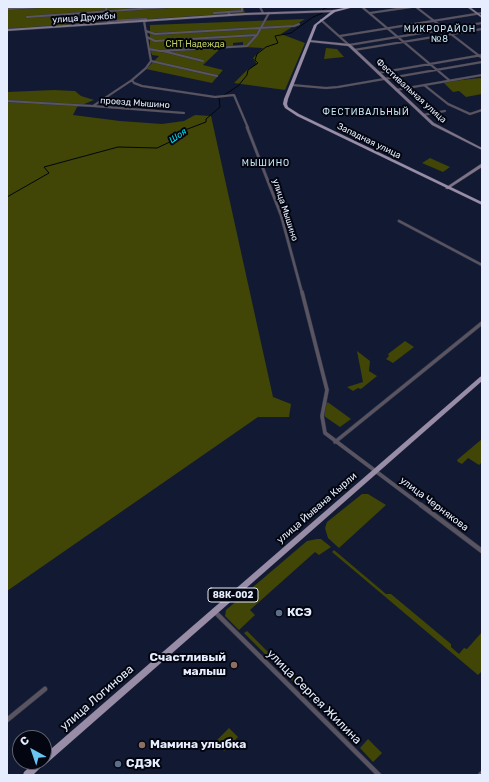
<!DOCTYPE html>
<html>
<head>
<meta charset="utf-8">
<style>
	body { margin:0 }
	#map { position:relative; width:489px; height:782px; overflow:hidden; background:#111a32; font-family:Rubik,sans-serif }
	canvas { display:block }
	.frame { position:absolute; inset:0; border:8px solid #e6edfe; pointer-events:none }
	.north { position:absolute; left:12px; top:730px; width:40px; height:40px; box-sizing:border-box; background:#030610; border:1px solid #5e626f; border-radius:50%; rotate:320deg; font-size:11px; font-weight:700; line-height:16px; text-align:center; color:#e6edfe }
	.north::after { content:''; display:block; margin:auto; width:14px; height:18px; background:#68c4f0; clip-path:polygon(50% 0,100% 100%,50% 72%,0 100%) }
</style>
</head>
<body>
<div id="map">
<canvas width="489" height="782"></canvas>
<div class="frame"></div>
<div class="north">С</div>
</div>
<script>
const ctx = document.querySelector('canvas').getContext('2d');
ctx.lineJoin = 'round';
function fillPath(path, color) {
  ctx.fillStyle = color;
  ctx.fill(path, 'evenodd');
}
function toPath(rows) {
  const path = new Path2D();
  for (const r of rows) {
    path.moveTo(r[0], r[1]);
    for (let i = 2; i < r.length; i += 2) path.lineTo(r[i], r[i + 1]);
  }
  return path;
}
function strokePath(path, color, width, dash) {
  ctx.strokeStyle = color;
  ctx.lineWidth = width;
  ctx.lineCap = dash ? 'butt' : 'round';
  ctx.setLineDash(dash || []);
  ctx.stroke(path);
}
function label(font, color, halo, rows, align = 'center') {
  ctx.font = font + ' Rubik,sans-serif';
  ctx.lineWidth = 4;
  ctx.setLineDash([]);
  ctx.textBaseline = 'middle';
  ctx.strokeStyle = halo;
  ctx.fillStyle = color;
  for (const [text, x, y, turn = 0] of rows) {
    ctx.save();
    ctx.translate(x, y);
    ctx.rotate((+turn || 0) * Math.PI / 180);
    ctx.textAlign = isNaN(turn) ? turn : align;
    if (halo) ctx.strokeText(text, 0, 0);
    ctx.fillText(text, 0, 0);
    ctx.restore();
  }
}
fillPath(toPath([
	[7,7,243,7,245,13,7,29],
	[305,19,281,34,305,43,285,90,234,83,247,70,257,64,253,58,263,48,243,47,243,42,233,43,233,47,222,47,203,65,223,70,212,83,146,69,159,56,152,55,150,49,150,25],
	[326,48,337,49,344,57,324,59],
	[480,78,482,79,482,94,466,97,459,91,453,92,443,82],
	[54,90,75,91,81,96,94,100,77,107,73,115,120,121,162,124,184,121,195,115,211,116,273,397,291,404,289,417,258,417,7,591,7,92],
	[430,158,450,167,443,172,422,163],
	[405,341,414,347,393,363,386,359,389,356,388,354],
	[357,351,370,361,369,371,377,376,361,389,358,388,353,391,347,387,363,382],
	[326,402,329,403,351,419,340,427,324,416],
	[482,439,482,462,479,465,468,458,462,464,458,462,457,460],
	[362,494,368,494,386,505,339,548,328,538,325,528,327,522],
	[317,539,321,539,331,547,319,555,315,552,250,610,255,615,239,630,225,616,226,610,307,541],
	[334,550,386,594,391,594,451,644,451,647,459,654,464,648,467,649,482,632,482,671,478,675,332,552],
	[247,631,277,661,274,663,244,633],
	[283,665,323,706,320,709,280,668],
	[328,710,356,740,353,743,325,713],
	[229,728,238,737,224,751,216,741],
	[368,739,382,753,373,762,360,748]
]), '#414506');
strokePath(toPath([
	[224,95,238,86,247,75,248,70,258,63,255,60,257,54,266,47,278,43,275,36,291,33,313,17,323,13,323,9,329,7],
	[7,197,49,173,44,167,118,147,157,148,174,140,185,130,206,122,206,119,220,107,219,97]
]), '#000708', 1);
const streetFar3 = toPath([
	[106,7,108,22],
	[260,7,263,13],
	[362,7,449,80],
	[416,7,482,58],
	[7,9,38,7],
	[214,13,228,12],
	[370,13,411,7],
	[230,15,228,12,242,11,242,7],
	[27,17,167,7],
	[321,20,349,45,482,23],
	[108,21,146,19,146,21],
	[144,21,151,61,146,68,132,80,134,83,142,86,215,97,234,95,248,128],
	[146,31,155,34,294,26,299,24],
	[340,36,482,13],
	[147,37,155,41,257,35],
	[149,49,160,51,247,46,257,35,269,13],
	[354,50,482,29],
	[163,51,203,61],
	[151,61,217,76],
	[378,73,482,55],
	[132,80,93,106,184,113],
	[292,85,326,88,338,87,482,62],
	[424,85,448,104,470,114,482,110],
	[396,90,482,75],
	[7,101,93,106],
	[423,115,445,111]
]);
const streetFar2 = toPath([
	[247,127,281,215,302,293],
	[399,221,482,265]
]);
const streetFar1 = toPath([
	[302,292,327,390,322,416,325,433,422,506],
	[335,442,482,323]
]);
const street = toPath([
	[421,505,482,551],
	[214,611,379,775],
	[7,720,45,689],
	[480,775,482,773]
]);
const secondary = toPath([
	[467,7,470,7,482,16,482,18,467,7],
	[334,10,335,11,335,12,245,15,7,31,7,29,245,13,334,10],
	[309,40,350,44,434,123,482,148,482,150,432,125,348,46,310,42,309,42,309,40],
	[481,164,482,164,482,167,448,189,447,189,445,188,481,164]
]);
const primary = toPath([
	[349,7,354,7,335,12,317,25,288,99,287,104,288,107,299,114,482,202,482,205,297,116,285,108,283,104,284,99,314,25,333,10,349,7],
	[482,376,482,381,47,763,44,764,33,775,23,775,24,772,35,762,44,762,44,755,480,377,482,376]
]);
strokePath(streetFar3, '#2b334a', 2.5);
strokePath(streetFar2, '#2b334a', 3.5);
strokePath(streetFar1, '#2b334a', 4.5);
strokePath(street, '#2b334a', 5.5);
strokePath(secondary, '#2b334a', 1);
strokePath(primary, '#2b334a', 0.5);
strokePath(streetFar3, '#5a5360', 2);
strokePath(streetFar2, '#5a5360', 2.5);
strokePath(streetFar1, '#5a5360', 3.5);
strokePath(street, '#5a5360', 4.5);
fillPath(secondary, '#7e7387');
fillPath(primary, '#998ca6');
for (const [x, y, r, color] of [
	[279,613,4,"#5c6f8a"],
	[234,665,4,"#8d6e63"],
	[142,745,4,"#8d6e63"],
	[118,764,4,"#5c6f8a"]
]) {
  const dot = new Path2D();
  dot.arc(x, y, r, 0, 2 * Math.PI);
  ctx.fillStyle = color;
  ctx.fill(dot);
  strokePath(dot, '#030610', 1.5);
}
label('9px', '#e6edfe', '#030610', [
	["улица Дружбы",84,18,-4],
	["Фестивальная улица",411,91,42],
	["проезд Мышино",135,103,4],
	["Западная улица",369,141,26],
	["улица Мышино",285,210,72]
]);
ctx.letterSpacing = '1px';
label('9px', '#c8e8f8', '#030610', [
	["МИКРОРАЙОН",440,29],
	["№8",440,39],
	["ФЕСТИВАЛЬНЫЙ",366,112],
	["МЫШИНО",266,163]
]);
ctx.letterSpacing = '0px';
label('9px', '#c3ce58', '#030610', [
	["СНТ Надежда",195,44]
]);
label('italic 9px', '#00e4ee', '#030610', [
	["Шоя",178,136,-35]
]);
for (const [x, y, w] of [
	[233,595,50]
]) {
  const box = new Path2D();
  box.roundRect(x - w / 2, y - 7, w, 14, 3);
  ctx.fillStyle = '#030610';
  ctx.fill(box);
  strokePath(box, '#e6edfe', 1);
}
label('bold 9px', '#e6edfe', null, [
	["88К-002",233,595]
]);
label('10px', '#e6edfe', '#030610', [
	["улица Чернякова",434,504,37],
	["улица Йывана Кырли",317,508,-41]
]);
label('bold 12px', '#e6edfe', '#030610', [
	["КСЭ",287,613],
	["Счастливый",226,658,"right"],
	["малыш",226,672,"right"],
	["Мамина улыбка",150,745],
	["СДЭК",126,764]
], 'left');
label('12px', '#e6edfe', '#030610', [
	["улица Сергея Жилина",314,697,45],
	["улица Логинова",97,698,-41]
]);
</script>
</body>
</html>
